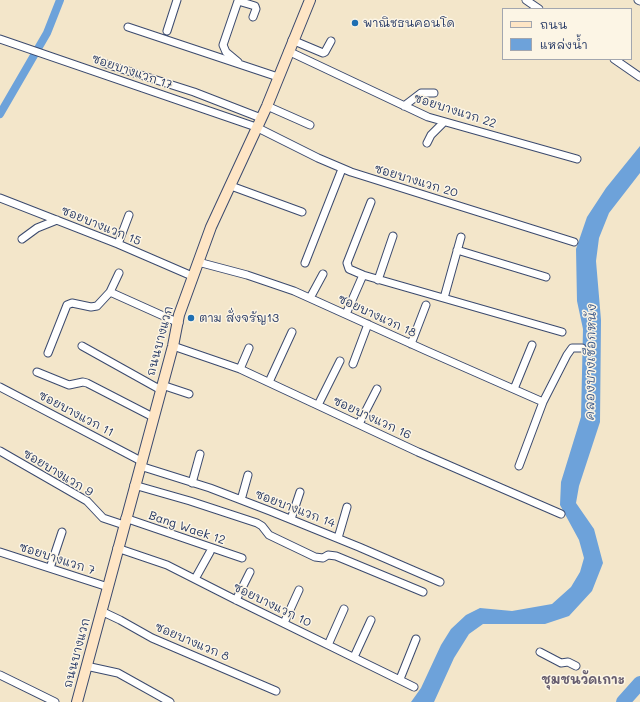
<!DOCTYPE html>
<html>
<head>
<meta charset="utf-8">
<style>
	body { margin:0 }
	#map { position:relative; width:640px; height:702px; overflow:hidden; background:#f3e6ca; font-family:Mali,"Playpen Sans Thai",sans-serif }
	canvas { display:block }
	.legend { position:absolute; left:502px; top:8px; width:130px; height:52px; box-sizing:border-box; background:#fcf5e5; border:1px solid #a2a6af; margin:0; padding:5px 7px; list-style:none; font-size:12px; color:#1b2f5e }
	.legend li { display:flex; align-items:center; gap:8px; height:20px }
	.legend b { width:20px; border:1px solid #a2a6af }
</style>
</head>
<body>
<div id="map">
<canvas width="640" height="702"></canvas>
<ul class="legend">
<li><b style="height:5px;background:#fee5c5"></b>ถนน</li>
<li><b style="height:11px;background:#6da2da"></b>แหล่งน้ำ</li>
</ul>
</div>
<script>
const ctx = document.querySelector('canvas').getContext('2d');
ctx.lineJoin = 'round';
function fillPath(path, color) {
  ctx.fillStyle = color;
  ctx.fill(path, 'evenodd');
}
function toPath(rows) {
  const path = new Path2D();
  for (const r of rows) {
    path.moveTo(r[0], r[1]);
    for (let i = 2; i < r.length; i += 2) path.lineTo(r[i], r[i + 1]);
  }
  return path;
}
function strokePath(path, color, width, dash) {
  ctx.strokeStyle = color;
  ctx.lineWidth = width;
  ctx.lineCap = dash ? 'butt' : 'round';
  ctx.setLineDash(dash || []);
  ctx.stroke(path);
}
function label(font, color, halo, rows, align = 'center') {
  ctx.font = font + ' Mali,"Playpen Sans Thai",sans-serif';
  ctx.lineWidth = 3;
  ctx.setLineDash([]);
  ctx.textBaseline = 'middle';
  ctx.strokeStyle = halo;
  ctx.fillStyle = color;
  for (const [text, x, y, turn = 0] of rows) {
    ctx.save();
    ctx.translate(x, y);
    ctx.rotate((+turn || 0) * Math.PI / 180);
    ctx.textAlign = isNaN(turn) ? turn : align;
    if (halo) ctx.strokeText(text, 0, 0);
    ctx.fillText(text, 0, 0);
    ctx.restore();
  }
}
fillPath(toPath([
	[640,146,640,173,609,213,599,238,596,261,601,320,600,422,579,486,576,503,594,529,603,563,592,591,569,616,545,624,483,624,469,634,454,658,434,702,411,702,421,688,441,645,451,629,466,615,480,608,512,611,552,604,571,587,580,572,584,558,579,540,560,505,561,482,581,417,583,329,577,301,576,249,587,217,606,188]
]), '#6da2da');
strokePath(toPath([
	[0,114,47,33,60,0]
]), '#6da2da', 8);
strokePath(toPath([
	[623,702,640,683]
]), '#6da2da', 14);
const street = toPath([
	[526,0,539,9],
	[638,0,640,1],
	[128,27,278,77],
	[167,31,177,0],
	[0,39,256,127,318,158,351,172,574,242],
	[292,40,323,53,325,52,331,41],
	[288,51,428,117,577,159],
	[614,59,640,77],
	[238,62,226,52,223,45,238,1,255,6,256,9,253,17],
	[103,63,194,92,261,118],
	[267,106,310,125],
	[404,106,421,93,434,93],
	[427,143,431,135,444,122],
	[231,186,302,212],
	[0,198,118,244,192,276],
	[22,239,37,228,57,220],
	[118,244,129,215],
	[457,250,546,277],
	[198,262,247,275,294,291,427,351,543,402],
	[305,263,342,169],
	[363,275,349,269,347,263,371,202],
	[378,280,393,236],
	[110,292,179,323],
	[310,298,323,274],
	[444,298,461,237],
	[346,314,363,275,562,332],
	[411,344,426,305],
	[82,346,161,390],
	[173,346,240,369,418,452,561,514],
	[48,353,67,305,72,303,91,307,97,306,110,292,119,273],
	[353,364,368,324],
	[240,369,249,348],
	[37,372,69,385,83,382,87,383,153,417],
	[269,382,292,332],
	[162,385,189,394],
	[0,387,141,461],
	[514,389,532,345],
	[318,405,340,361],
	[359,424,377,389],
	[0,451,87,501,103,518,124,525],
	[140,466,210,488,270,511,359,547,440,582],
	[519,466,543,402,567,355,572,348,582,348],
	[192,483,200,454],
	[134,485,190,501,257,523,262,526,269,535,315,557,323,558,328,555,336,556,423,592],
	[241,500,248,475],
	[125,518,242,558],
	[291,519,300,492],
	[338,538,347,507],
	[117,548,167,565,236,600,414,687],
	[0,552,108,587],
	[50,568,62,532],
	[195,579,210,552],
	[236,600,250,572],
	[101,611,120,620,152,638,276,691],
	[284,623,299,590],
	[328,645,344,609],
	[540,652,561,663,568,662,576,666],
	[354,657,371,620],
	[86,666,118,673,170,702],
	[0,675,55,702],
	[400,679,416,639]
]);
const secondary = toPath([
	[77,702,173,346,179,315,211,227,267,106,310,0]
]);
strokePath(street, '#3b4a6e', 9);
strokePath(secondary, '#3b4a6e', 12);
strokePath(street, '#fff', 7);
strokePath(secondary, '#fee5c5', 10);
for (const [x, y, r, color] of [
	[355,23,4,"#1f6fb2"],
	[191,318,4,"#1f6fb2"]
]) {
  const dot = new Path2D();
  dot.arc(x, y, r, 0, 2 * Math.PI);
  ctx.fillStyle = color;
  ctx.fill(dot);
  strokePath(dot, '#fcf5e5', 1.5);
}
label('12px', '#1b2f5e', '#fcf5e5', [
	["พาณิชธนคอนโด",363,23],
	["ตาม สั่งจรัญ13",199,318]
], 'left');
label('12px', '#1b2f5e', '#fcf5e5', [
	["ซอยบางแวก 17",132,72,19],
	["ซอยบางแวก 22",455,111,18],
	["ซอยบางแวก 20",416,181,17],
	["ซอยบางแวก 15",101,226,22],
	["ซอยบางแวก 18",377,316,25],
	["ถนนบางแวก",160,341,-75],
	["ซอยบางแวก 11",76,414,28],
	["ซอยบางแวก 16",372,418,25],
	["ซอยบางแวก 9",58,473,31],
	["ซอยบางแวก 14",295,509,21],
	["Bang Waek 12",187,528,19],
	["ซอยบางแวก 7",57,559,18],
	["ซอยบางแวก 10",272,605,26],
	["ซอยบางแวก 8",192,642,23],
	["ถนนบางแวก",77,653,-75]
]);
label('italic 13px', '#385789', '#fcf5e5', [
	["คลองบางเชือกหนัง",591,362,-89]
]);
label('bold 13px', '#665d6f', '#fcf5e5', [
	["ชุมชนวัดเกาะ",583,680]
]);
</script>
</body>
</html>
